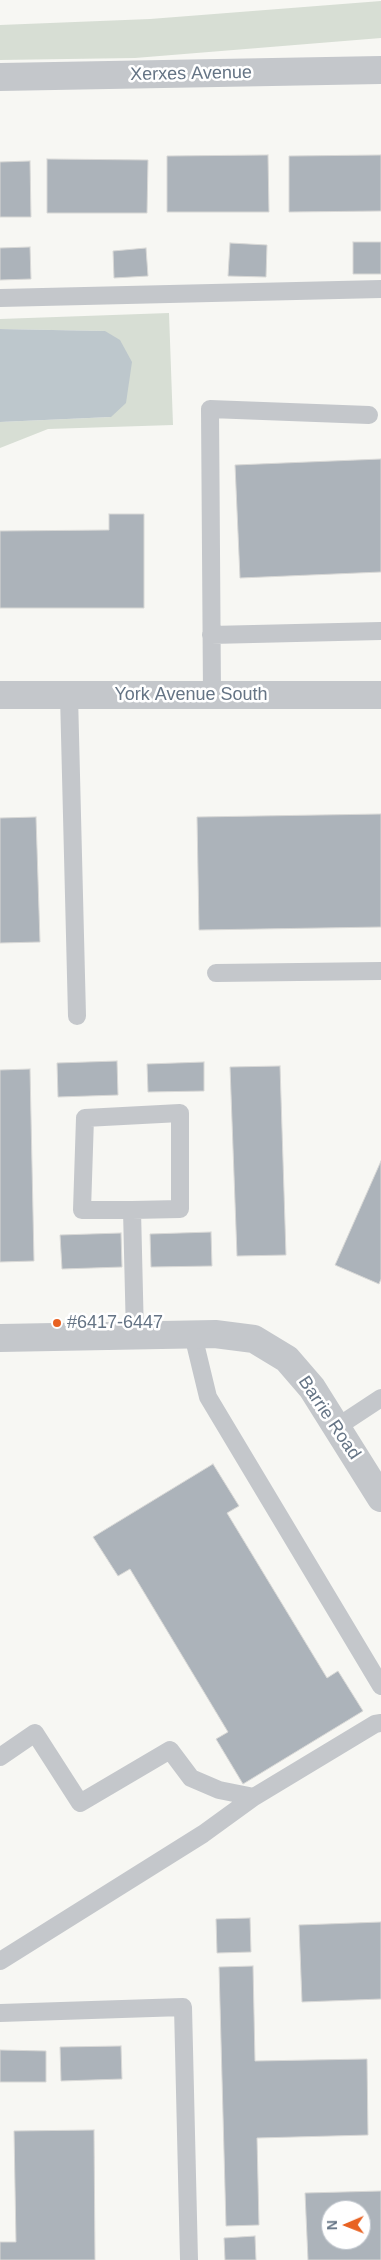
<!DOCTYPE html>
<html>
<head>
<meta charset="utf-8">
<style>
	body { margin:0 }
	#map { position:relative; width:381px; height:2260px; overflow:hidden; background:#f7f7f3; font-family:Arial,sans-serif }
	canvas { display:block }
	.north { position:absolute; left:321px; top:2200px; width:50px; height:50px; box-sizing:border-box; background:#fff; border:1px solid #c1c7ce; border-radius:50%; rotate:269deg; font-size:14px; font-weight:700; line-height:20px; text-align:center; color:#657485 }
	.north::after { content:''; display:block; margin:auto; width:18px; height:22px; background:#e86222; clip-path:polygon(50% 0,100% 100%,50% 72%,0 100%) }
</style>
</head>
<body>
<div id="map">
<canvas width="381" height="2260"></canvas>
<div class="north">N</div>
</div>
<script>
const ctx = document.querySelector('canvas').getContext('2d');
ctx.lineJoin = 'round';
function fillPath(path, color) {
  ctx.fillStyle = color;
  ctx.fill(path, 'evenodd');
}
function toPath(rows) {
  const path = new Path2D();
  for (const r of rows) {
    path.moveTo(r[0], r[1]);
    for (let i = 2; i < r.length; i += 2) path.lineTo(r[i], r[i + 1]);
  }
  return path;
}
function strokePath(path, color, width, dash) {
  ctx.strokeStyle = color;
  ctx.lineWidth = width;
  ctx.lineCap = dash ? 'butt' : 'round';
  ctx.setLineDash(dash || []);
  ctx.stroke(path);
}
function label(font, color, halo, rows, align = 'center') {
  ctx.font = font + ' Arial,sans-serif';
  ctx.lineWidth = 5;
  ctx.setLineDash([]);
  ctx.textBaseline = 'middle';
  ctx.strokeStyle = halo;
  ctx.fillStyle = color;
  for (const [text, x, y, turn = 0] of rows) {
    ctx.save();
    ctx.translate(x, y);
    ctx.rotate((+turn || 0) * Math.PI / 180);
    ctx.textAlign = isNaN(turn) ? turn : align;
    if (halo) ctx.strokeText(text, 0, 0);
    ctx.fillText(text, 0, 0);
    ctx.restore();
  }
}
fillPath(toPath([
	[381,1,381,38,135,58,0,60,0,25,150,19],
	[169,313,173,425,48,429,0,448,0,422,111,417,105,331,0,329,0,319]
]), '#d7ded4');
fillPath(toPath([
	[0,329,105,331,120,340,132,362,126,403,111,417,0,422]
]), '#bdc7cc');
const building = toPath([
	[268,155,269,212,167,212,167,156,268,155],
	[381,155,381,211,289,212,289,156,381,155],
	[47,159,148,160,147,213,47,213,47,159],
	[30,161,31,217,0,217,0,162,30,161],
	[353,242,381,242,381,274,353,274,353,242],
	[230,243,267,245,266,277,228,276,230,243],
	[30,247,31,279,0,280,0,248,30,247],
	[146,248,148,276,114,278,113,251,146,248],
	[381,459,381,572,240,578,235,465,381,459],
	[109,514,144,514,144,608,0,608,0,531,109,530,109,514],
	[381,814,381,927,199,930,197,817,381,814],
	[36,817,40,942,0,943,0,818,36,817],
	[117,1061,118,1095,58,1097,57,1063,117,1061],
	[204,1062,204,1091,148,1092,147,1064,204,1062],
	[280,1066,286,1255,237,1256,230,1067,280,1066],
	[30,1069,34,1261,0,1262,0,1070,30,1069],
	[381,1161,381,1279,379,1284,335,1265,381,1161],
	[211,1232,212,1266,151,1267,150,1234,211,1232],
	[121,1233,122,1267,62,1269,60,1235,121,1233],
	[213,1464,239,1506,227,1513,327,1678,338,1671,363,1711,243,1784,216,1739,228,1732,130,1569,118,1576,93,1537,213,1464],
	[250,1918,251,1952,217,1953,216,1919,250,1918],
	[381,1922,381,1999,302,2002,299,1925,381,1922],
	[253,1966,255,2061,367,2059,368,2135,257,2138,259,2225,226,2226,219,1967,253,1966],
	[121,2046,122,2079,61,2081,60,2047,121,2046],
	[0,2050,46,2051,46,2082,0,2082,0,2050],
	[94,2130,95,2260,0,2260,0,2242,16,2242,14,2131,94,2130],
	[381,2191,381,2260,308,2260,305,2193,381,2191],
	[331,2210,361,2210,361,2240,331,2240,331,2210],
	[255,2236,256,2260,225,2260,224,2238,255,2236]
]);
fillPath(building, '#acb3ba');
strokePath(building, '#d8d8d6', 1);
strokePath(toPath([
	[0,298,381,289],
	[211,635,381,631],
	[69,695,77,1016],
	[212,695,210,409,369,415],
	[216,973,381,971],
	[132,1210,180,1209,180,1113,85,1118,82,1210,132,1210,135,1336],
	[193,1335,208,1397,381,1686],
	[337,1427,381,1398],
	[0,1757,35,1733,80,1803,170,1750,191,1778,219,1790,254,1797],
	[0,1961,203,1834,254,1797,375,1724,381,1723],
	[0,2013,183,2007,189,2260]
]), '#c4c7cb', 18);
strokePath(toPath([
	[0,695,381,695],
	[0,1338,215,1334,254,1339,287,1359,312,1388,381,1498]
]), '#c4c7cb', 28);
strokePath(toPath([
	[0,77,381,70]
]), '#c4c7cb', 28);
for (const [x, y, r, color] of [
	[57,1323,5,"#e86222"]
]) {
  const dot = new Path2D();
  dot.arc(x, y, r, 0, 2 * Math.PI);
  ctx.fillStyle = color;
  ctx.fill(dot);
  strokePath(dot, '#fff', 2);
}
label('18px', '#657485', '#fff', [
	["Xerxes Avenue",191,74,-1],
	["York Avenue South",191,695],
	["Barrie Road",329,1418,56]
]);
label('18px', '#657485', '#fff', [
	["#6417-6447",67,1323]
], 'left');
</script>
</body>
</html>
